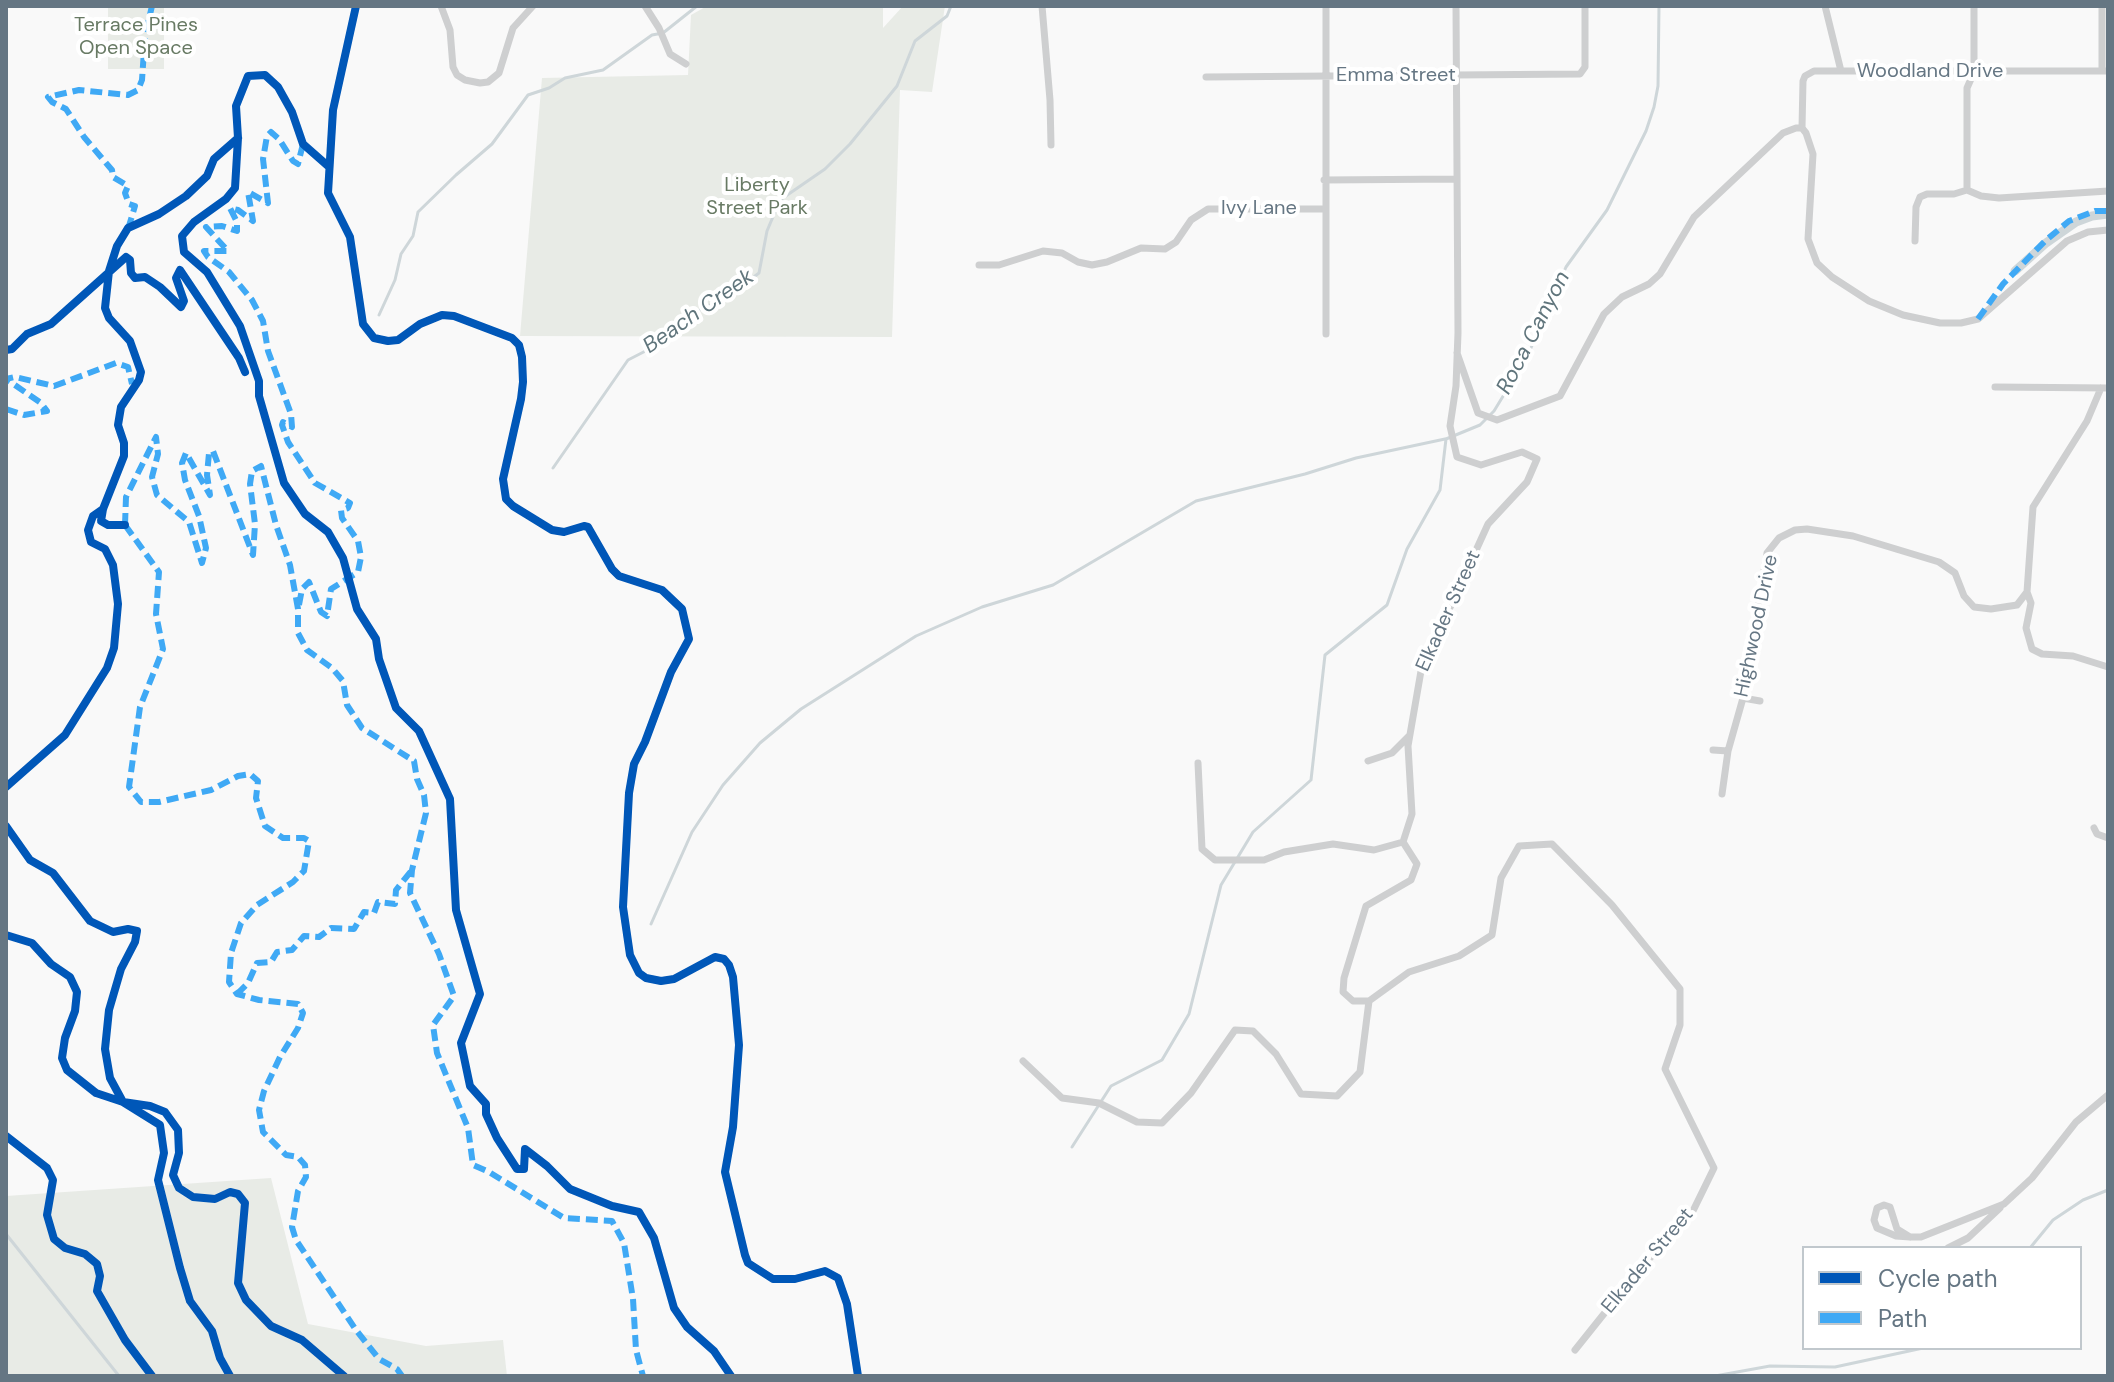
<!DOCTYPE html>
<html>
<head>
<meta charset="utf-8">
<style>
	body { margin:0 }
	#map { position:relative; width:2114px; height:1382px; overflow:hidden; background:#f9f9f9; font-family:"DM Sans",sans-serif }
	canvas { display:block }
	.frame { position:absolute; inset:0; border:8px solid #657683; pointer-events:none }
	.legend { position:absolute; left:1802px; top:1246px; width:280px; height:104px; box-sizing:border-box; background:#fff; border:2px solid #c1c8cd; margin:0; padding:10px 14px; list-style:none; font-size:24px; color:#657683 }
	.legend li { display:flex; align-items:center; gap:16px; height:40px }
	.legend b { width:40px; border:2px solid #c1c8cd }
</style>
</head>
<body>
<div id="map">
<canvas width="2114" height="1382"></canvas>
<div class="frame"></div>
<ul class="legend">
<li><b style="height:10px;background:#0057b8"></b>Cycle path</li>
<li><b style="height:10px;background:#3fa9f5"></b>Path</li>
</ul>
</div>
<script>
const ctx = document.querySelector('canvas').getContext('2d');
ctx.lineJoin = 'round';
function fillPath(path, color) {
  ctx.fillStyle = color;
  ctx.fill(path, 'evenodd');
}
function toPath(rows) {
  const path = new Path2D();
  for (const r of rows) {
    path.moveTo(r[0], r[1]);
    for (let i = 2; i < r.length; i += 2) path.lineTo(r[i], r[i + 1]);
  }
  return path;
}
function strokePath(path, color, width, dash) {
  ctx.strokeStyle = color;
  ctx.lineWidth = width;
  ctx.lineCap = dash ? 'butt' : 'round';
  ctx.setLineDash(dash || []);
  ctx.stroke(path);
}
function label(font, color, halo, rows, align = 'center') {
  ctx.font = font + ' "DM Sans",sans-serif';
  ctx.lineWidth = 8;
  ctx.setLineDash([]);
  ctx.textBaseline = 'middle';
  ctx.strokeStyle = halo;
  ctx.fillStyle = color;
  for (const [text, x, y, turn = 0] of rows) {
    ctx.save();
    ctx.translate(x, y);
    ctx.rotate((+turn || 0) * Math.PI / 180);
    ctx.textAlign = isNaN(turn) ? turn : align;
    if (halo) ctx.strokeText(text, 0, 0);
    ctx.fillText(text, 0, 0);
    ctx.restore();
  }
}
fillPath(toPath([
	[108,6,164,6,164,69,108,69],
	[707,6,883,6,883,28,903,6,945,6,932,92,900,90,892,337,520,336,542,78,688,75,691,15],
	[271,1178,308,1324,426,1346,503,1340,507,1376,6,1376,6,1196]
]), '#e8ebe6');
strokePath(toPath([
	[379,315,395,280,401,254,413,236,418,212,456,175,492,144,528,95,549,88,565,78,603,70,652,35,663,33,697,6],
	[553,468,628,360,661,343,689,315,727,297,759,273,767,231,780,200,825,169,850,144,897,86,915,41,947,16,951,6],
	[651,924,692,832,723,785,760,743,801,709,916,636,982,607,1053,585,1196,501,1305,474,1356,458,1445,439],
	[1072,1147,1111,1086,1162,1060,1189,1014,1221,885,1253,832,1311,780,1325,655,1387,605,1407,549,1440,490,1446,439,1480,425,1494,411,1527,357,1566,267,1607,210,1646,131,1654,107,1658,86,1659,6],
	[6,1234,119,1376],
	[2030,1248,2053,1220,2083,1200,2108,1190],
	[1715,1376,1770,1366,1835,1367,1923,1348]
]), '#ced6d9', 3);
strokePath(toPath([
	[2015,271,2046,243,2076,222,2092,216,2108,214]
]), '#ced6d9', 9);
strokePath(toPath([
	[356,6,333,110,328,193,350,237,363,324,374,338,388,341,398,340,420,324,442,315,454,316,512,338,519,345,522,357,523,382,521,399,503,479,506,499,513,506,552,530,564,532,584,526,588,527,612,569,619,576,662,590,682,609,689,639,671,672,645,742,634,764,629,793,623,907,630,955,639,973,646,978,661,981,674,979,715,957,724,959,729,965,733,977,739,1045,733,1127,725,1172,745,1255,748,1263,773,1279,795,1279,825,1271,838,1278,847,1304,858,1376],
	[441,6,450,30,453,67,457,75,465,80,480,83,488,82,499,73,513,28,533,6],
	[645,6,659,28,670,54,686,64],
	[1042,6,1050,100,1051,145],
	[1825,6,1841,71],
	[2102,71,2102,6],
	[1206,77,1580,74,1585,67,1585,6],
	[1802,128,1803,81,1805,76,1814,71,2108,71],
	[1324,180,1456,179],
	[1967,190,1967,88,1974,72,1974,6],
	[1967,190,1981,196,1999,198,2108,191],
	[1915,241,1916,207,1920,197,1927,194,1954,194,1967,190],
	[979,265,999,265,1043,251,1062,253,1078,262,1092,265,1107,262,1141,248,1165,249,1176,242,1191,220,1208,209,1325,209],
	[1326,334,1326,6],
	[1457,353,1478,413,1497,420,1560,396,1604,314,1622,297,1649,284,1660,274,1694,217,1783,133,1796,128,1802,128,1806,133,1813,154,1808,239,1817,263,1832,277,1869,301,1903,315,1940,323,1961,323,1978,319,2067,241,2088,232,2108,230],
	[1995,387,2108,388],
	[2027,592,2031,603,2026,628,2032,649,2042,654,2073,656,2108,667],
	[1743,698,1760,701],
	[1713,750,1728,751],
	[1368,761,1392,753,1409,736],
	[1198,763,1202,849,1215,860,1264,860,1284,852,1333,844,1374,850,1403,842],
	[1722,794,1728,751,1743,698,1767,553,1779,538,1795,530,1807,529,1853,536,1939,562,1955,573,1964,596,1974,607,1991,609,2017,605,2027,592,2033,507,2087,421,2101,388],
	[2094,828,2097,834,2108,838],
	[1403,842,1417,864,1411,880,1366,906,1344,978,1343,992,1353,1001,1369,1001,1409,972,1459,956,1492,935,1501,878,1519,846,1552,844,1612,905,1680,989,1680,1025,1665,1069,1714,1168,1690,1217,1643,1265,1575,1350],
	[1403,842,1412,814,1408,746,1421,671,1488,524,1527,482,1537,459,1522,452,1481,465,1457,457,1450,426,1456,386,1458,333,1456,6],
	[1023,1061,1062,1098,1099,1103,1137,1122,1162,1123,1191,1093,1235,1030,1253,1031,1276,1054,1301,1094,1337,1096,1360,1072,1369,1001],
	[1910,1237,1897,1229,1890,1207,1884,1205,1877,1208,1874,1220,1877,1228,1896,1236,1910,1237,1921,1237,2004,1204,2032,1178,2076,1122,2108,1095],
	[1948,1248,1968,1238,2000,1208]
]), '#cecfd0', 7);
strokePath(toPath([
	[128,229,135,206,129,204,125,193,128,186,113,177,112,170,84,137,66,109,52,102,48,97,79,90,128,95,138,90,142,80,145,36,152,6],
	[1978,319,2003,284,2045,241,2069,221,2095,211,2108,211],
	[6,409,24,415,47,411,41,403,6,379,15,377,54,386,116,363,128,367,132,384],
	[125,525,126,497,156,437,158,454,152,477,157,495,189,522,202,563,206,548,199,516,185,480,182,463,186,453,210,495,207,475,209,453,213,451,253,555,255,524,250,484,252,471,261,466,276,525,290,565,298,609,298,633,307,650,332,668,343,681,347,705,362,728,414,761,417,779,424,795,426,813,412,870,410,893,439,954,454,996,433,1025,437,1053,468,1128,473,1165,489,1172,564,1218,612,1221,624,1243,633,1299,636,1350,643,1376],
	[125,525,159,572,156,614,163,649,140,707,129,787,141,802,159,802,211,790,238,776,250,774,258,781,256,798,265,826,283,838,304,838,309,841,304,871,293,882,257,905,241,923,231,953,229,982,237,994,259,1000,298,1004,303,1013,298,1028,280,1057,264,1091,259,1110,263,1132,286,1155,298,1157,305,1165,306,1177,298,1191,292,1227,296,1240,356,1330,379,1359,397,1369,402,1376],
	[299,605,302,589,309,582,321,612,327,616,331,589,358,572,361,557,358,541,342,518,341,510,348,508,350,503,315,483,288,442,282,425,283,422,292,427,291,414,268,351,263,321,252,300,229,272,208,257,204,251,228,251,206,227,222,226,237,231,237,222,230,208,238,210,253,221,248,192,268,203,263,159,267,136,271,132,279,139,293,161,298,164,303,144],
	[237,994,248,983,257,963,271,962,277,952,292,950,304,936,319,937,331,928,354,929,364,912,374,913,378,902,395,904,396,890,412,870]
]), '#3fa9f5', 6, [12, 6]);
strokePath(toPath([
	[356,6,333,110,328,193,350,237,363,324,374,338,388,341,398,340,420,324,442,315,454,316,512,338,519,345,522,357,523,382,521,399,503,479,506,499,513,506,552,530,564,532,584,526,588,527,612,569,619,576,662,590,682,609,689,639,671,672,645,742,634,764,629,793,623,907,630,955,639,973,646,978,661,981,674,979,715,957,724,959,729,965,733,977,739,1045,733,1127,725,1172,745,1255,748,1263,773,1279,795,1279,825,1271,838,1278,847,1304,858,1376],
	[328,166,303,144,292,112,278,87,265,75,248,76,236,106,238,138,235,188,226,199,194,222,182,236,184,252,207,272,240,326,259,381,259,396,284,483,305,514,328,532,343,558,357,609,376,639,379,659,396,708,419,731,450,799,456,910,480,994,461,1043,470,1086,486,1104,486,1114,497,1138,517,1169,524,1169,525,1149,547,1166,570,1189,612,1206,639,1212,654,1238,674,1308,687,1327,714,1351,731,1376],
	[6,350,12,349,27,334,51,324,126,257,130,260,131,273,135,278,145,277,160,287,181,307,184,301,176,278,180,270,239,358,245,372],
	[125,525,108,525,101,521,103,509,124,456,124,443,118,425,121,407,139,380,141,372,130,341,109,318,105,308,109,271,117,246,128,228,159,214,186,196,207,176,214,159,238,138],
	[6,787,65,735,107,668,114,648,118,604,113,565,105,549,91,542,88,530,93,516,103,509],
	[6,826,30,860,53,873,90,921,113,932,128,929,137,931,135,942,121,969,109,1010,105,1049,110,1078,123,1102,160,1125,164,1153,158,1180,180,1268,190,1301,212,1331,220,1358,230,1376],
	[6,935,32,943,51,964,70,977,77,992,75,1011,65,1038,62,1058,67,1070,96,1093,123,1102,150,1106,165,1112,178,1130,179,1153,173,1175,179,1188,193,1197,215,1199,230,1192,238,1194,245,1203,238,1283,246,1300,271,1326,302,1340,344,1376],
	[6,1136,47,1168,53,1180,47,1215,54,1239,65,1248,85,1254,97,1264,100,1276,97,1291,125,1340,152,1376]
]), '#0057b8', 8);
label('20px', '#687a64', '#fff', [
	["Terrace Pines",136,26],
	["Open Space",136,49],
	["Liberty",757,186],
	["Street Park",757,209]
]);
label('20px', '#657683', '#fff', [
	["Woodland Drive",1930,72],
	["Emma Street",1396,76],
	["Ivy Lane",1259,209],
	["Elkader Street",1449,611,-66],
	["Highwood Drive",1757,626,-78],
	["Elkader Street",1648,1261,-50]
]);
label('italic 22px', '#60757c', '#fff', [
	["Beach Creek",699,312,-35],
	["Roca Canyon",1534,333,-63]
]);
</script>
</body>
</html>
